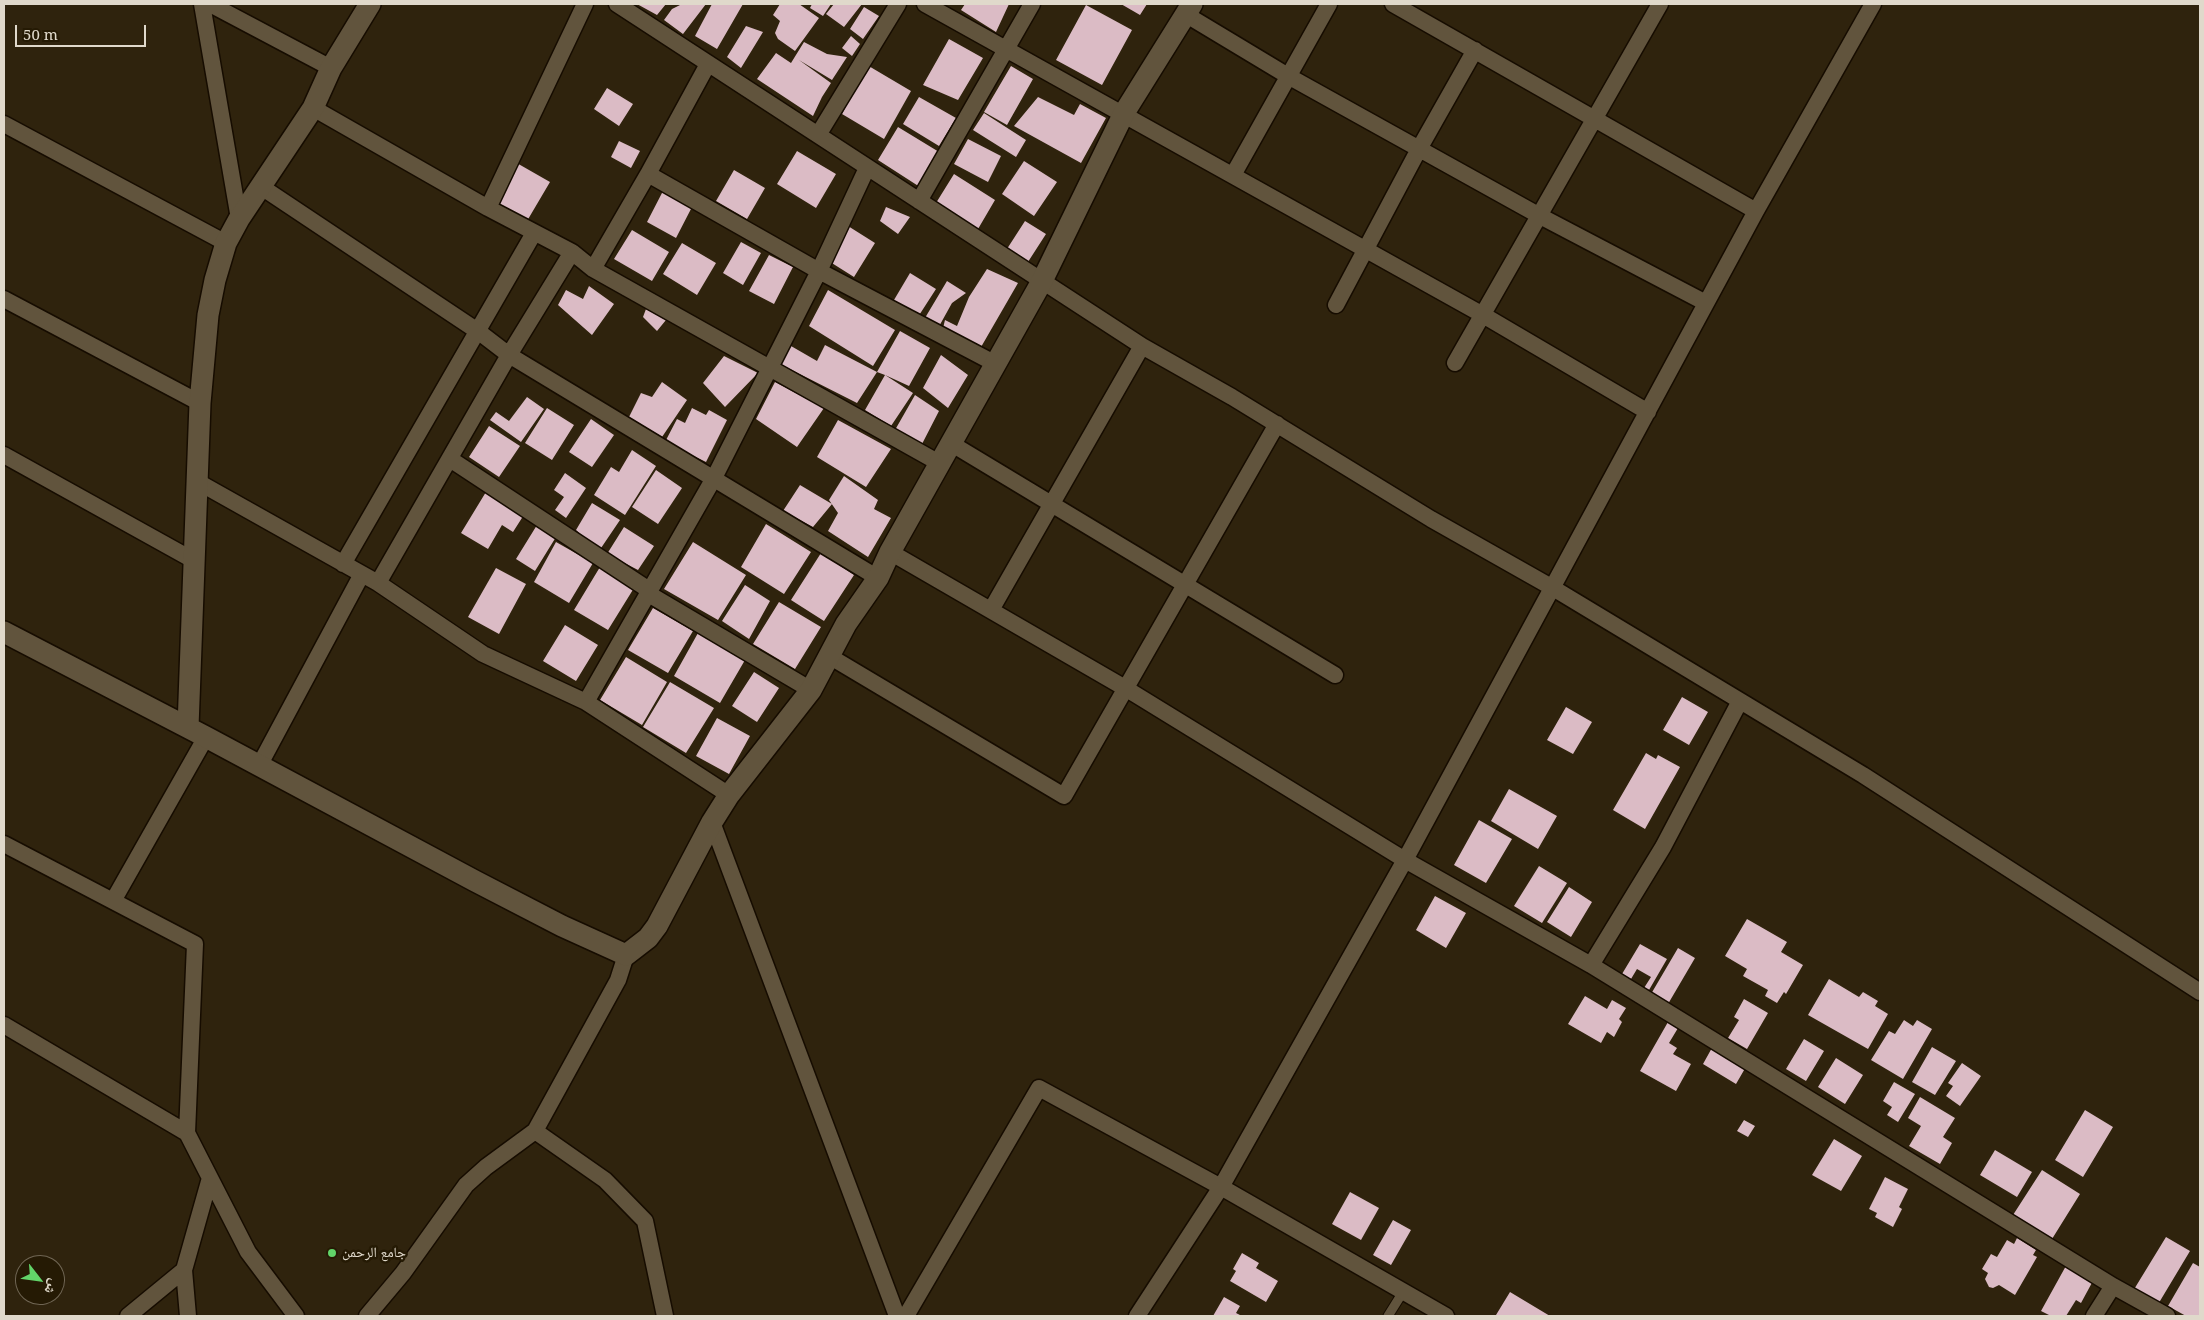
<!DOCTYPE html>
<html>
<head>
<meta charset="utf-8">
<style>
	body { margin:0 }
	#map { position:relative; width:2204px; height:1320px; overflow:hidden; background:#2f230d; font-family:"Noto Serif","Noto Naskh Arabic",serif }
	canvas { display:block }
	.frame { position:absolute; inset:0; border:5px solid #e0d9cb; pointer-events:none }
	.north { position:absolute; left:15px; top:1255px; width:50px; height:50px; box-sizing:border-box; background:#251a04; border:1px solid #706654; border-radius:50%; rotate:120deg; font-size:14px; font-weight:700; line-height:20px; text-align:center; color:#e0d9cb }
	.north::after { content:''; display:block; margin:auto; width:18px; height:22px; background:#62d469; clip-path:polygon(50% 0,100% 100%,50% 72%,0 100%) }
	.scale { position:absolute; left:15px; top:25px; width:131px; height:22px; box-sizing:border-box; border:2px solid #e0d9cb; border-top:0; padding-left:6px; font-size:15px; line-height:18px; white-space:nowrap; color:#e0d9cb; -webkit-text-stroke:4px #251a04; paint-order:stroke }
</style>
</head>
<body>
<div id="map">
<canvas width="2204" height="1320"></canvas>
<div class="frame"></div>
<div class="north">ش</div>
<div class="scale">50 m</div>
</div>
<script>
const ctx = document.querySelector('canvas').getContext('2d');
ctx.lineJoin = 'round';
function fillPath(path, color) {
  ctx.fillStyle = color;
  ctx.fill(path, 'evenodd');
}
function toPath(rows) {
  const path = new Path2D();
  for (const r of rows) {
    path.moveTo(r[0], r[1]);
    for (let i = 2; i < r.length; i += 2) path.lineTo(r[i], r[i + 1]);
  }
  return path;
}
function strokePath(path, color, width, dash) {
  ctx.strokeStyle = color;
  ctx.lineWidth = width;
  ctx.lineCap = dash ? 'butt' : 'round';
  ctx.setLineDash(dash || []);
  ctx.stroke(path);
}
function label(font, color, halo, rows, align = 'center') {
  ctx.font = font + ' "Noto Serif","Noto Naskh Arabic",serif';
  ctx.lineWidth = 5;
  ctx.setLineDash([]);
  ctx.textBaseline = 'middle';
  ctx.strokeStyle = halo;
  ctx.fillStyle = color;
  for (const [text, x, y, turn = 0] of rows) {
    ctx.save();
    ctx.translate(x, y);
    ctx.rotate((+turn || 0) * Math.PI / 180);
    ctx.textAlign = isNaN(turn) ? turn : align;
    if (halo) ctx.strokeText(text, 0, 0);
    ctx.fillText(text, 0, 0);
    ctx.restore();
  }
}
fillPath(toPath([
	[637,4,666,4,657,15],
	[682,4,706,4,683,34,664,20,672,9],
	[712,4,743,4,717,49,695,36],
	[780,4,799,4,819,18,795,51,778,39,775,33,780,21,773,15],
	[812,4,831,4,823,16,810,8],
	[834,4,862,4,844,27,826,14],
	[965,4,1009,4,996,32,961,10],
	[1121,4,1147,4,1140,15],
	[1086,5,1132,30,1102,85,1056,60],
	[864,7,879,16,863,39,850,29],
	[746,26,763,32,741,68,727,57],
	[851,36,860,44,852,56,842,48],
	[949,39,983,58,958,100,923,85],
	[804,42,827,54,847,57,832,80,799,60,831,83,822,97,813,116,757,79,776,53,791,63],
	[867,65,911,91,884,139,842,114],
	[1011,66,1033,79,1007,125,984,112],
	[607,88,633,104,619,126,594,109],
	[919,97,956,118,939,146,903,124],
	[1038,97,1074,115,1080,104,1106,118,1081,163,1014,126],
	[984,113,1026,140,1016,157,973,130],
	[898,127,944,155,923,189,878,160],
	[968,139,1001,156,988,182,954,164],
	[619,141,640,151,631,168,611,157],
	[797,151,836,174,816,208,777,184],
	[1024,161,1057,182,1034,216,1002,194],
	[515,162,550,182,527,221,492,201],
	[734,170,765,188,747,219,716,201],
	[954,174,995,200,978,229,936,203],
	[663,191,692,207,676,238,647,222],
	[886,207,910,217,898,234,880,221],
	[1025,221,1046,234,1026,265,1005,252],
	[848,226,875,243,854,277,827,260],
	[632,230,669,252,652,281,614,259],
	[741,242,761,253,743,285,723,273],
	[682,243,716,263,697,295,663,274],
	[769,255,793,267,774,304,749,291],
	[987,269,1018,283,977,354,942,332,945,320,957,326,969,297],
	[910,273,936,289,916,320,891,305],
	[947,281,966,293,952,303,937,330,922,323],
	[589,286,614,304,592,335,558,305,566,290,583,299],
	[828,290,895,330,873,366,809,326],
	[646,309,666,320,657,331,643,317],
	[900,331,930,348,909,386,885,375,913,393,891,426,865,410,885,375,877,372],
	[825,345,877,372,857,403,780,364,791,346,817,361],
	[941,355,968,375,948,408,923,388],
	[724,356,758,373,725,407,703,383],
	[662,382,687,400,662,437,629,417,641,393,652,397],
	[775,382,824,408,797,447,756,419],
	[915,395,939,411,922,444,895,430],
	[527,397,544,409,521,442,490,420,496,412,509,421],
	[547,408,574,425,552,460,525,443],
	[692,408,706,415,709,410,727,420,706,462,665,442,677,419,685,423],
	[591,419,614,435,592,467,569,452],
	[838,420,891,449,866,487,817,457],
	[489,426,520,446,499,477,469,457],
	[632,450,656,466,625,515,594,495,611,467,619,472],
	[656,470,682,488,658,524,632,507],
	[565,473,586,488,566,518,555,510,564,497,554,490],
	[844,476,878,500,874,509,891,518,868,557,828,531,838,513,829,500],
	[800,485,832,504,813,527,783,511],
	[489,487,527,510,513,532,502,525,488,549,461,533],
	[592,503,620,520,599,551,576,530],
	[766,524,811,552,784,594,741,567],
	[537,525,556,537,535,571,516,559],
	[624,527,654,546,638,570,607,554],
	[556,542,593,563,569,603,534,582],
	[693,542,746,575,718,620,664,589],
	[821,553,854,575,824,621,791,600],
	[600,567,634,588,608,630,574,610],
	[496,568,526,584,499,634,468,617],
	[745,585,770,601,749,639,722,621],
	[779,602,821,627,795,669,753,644],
	[653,608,693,631,668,673,628,650],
	[565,625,598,645,576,681,543,661],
	[698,633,745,660,720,703,674,676],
	[626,657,667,682,642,725,600,700],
	[754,672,779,688,757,722,732,706],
	[670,682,714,708,686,753,643,727],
	[1682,697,1708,712,1689,745,1663,730],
	[1566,707,1592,722,1573,754,1547,740],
	[717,718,750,736,729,774,696,756],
	[1646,753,1656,759,1658,755,1680,767,1645,829,1613,810],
	[1509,789,1557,816,1538,849,1491,821],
	[1479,820,1512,839,1486,883,1454,865],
	[1539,866,1567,883,1542,923,1514,906],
	[1569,887,1592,902,1571,937,1547,922],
	[1435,896,1466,913,1446,948,1416,930],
	[1747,919,1787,942,1781,952,1803,965,1786,994,1784,992,1777,1003,1765,996,1768,990,1743,976,1747,969,1725,956],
	[1640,944,1667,959,1649,990,1644,988,1651,977,1637,969,1631,979,1622,974],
	[1678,948,1695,958,1668,1004,1651,994],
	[1829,979,1859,997,1863,992,1878,1001,1875,1006,1888,1014,1868,1049,1808,1015],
	[1585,996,1607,1009,1612,1000,1626,1008,1619,1019,1622,1022,1614,1037,1607,1032,1601,1043,1568,1024],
	[1744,999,1768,1013,1747,1049,1728,1038,1739,1020,1734,1017],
	[1904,1020,1913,1026,1917,1020,1932,1029,1903,1079,1871,1060,1889,1031,1895,1034],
	[1668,1022,1678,1028,1669,1043,1677,1048,1673,1054,1691,1064,1676,1091,1640,1071],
	[1804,1039,1824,1051,1806,1081,1786,1069],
	[1713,1046,1747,1065,1736,1084,1703,1064],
	[1932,1047,1956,1061,1935,1095,1912,1082],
	[1836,1058,1863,1075,1845,1104,1818,1087],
	[1962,1063,1981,1076,1960,1106,1946,1096,1953,1086,1948,1083],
	[1894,1082,1915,1094,1898,1122,1887,1115,1892,1107,1883,1101],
	[1920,1097,1955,1118,1943,1137,1952,1143,1940,1164,1909,1146,1921,1126,1908,1118],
	[2085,1110,2113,1127,2083,1177,2055,1160],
	[1744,1120,1755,1126,1748,1137,1737,1131],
	[1834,1139,1862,1156,1841,1191,1812,1175],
	[1995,1150,2032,1172,2017,1197,1980,1175],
	[2042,1170,2080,1194,2052,1239,2013,1215],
	[1885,1177,1908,1189,1899,1207,1902,1209,1893,1227,1875,1217,1877,1213,1869,1209],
	[1350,1192,1379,1208,1361,1240,1332,1224],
	[1393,1220,1411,1230,1391,1265,1373,1255],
	[2166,1237,2190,1251,2157,1306,2133,1291],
	[2017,1238,2036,1250,2033,1255,2037,1257,2015,1295,1999,1285,1993,1288,1989,1287,1985,1279,1988,1273,1982,1269,1991,1254,1997,1257,2007,1240,2014,1244],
	[1242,1253,1259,1263,1256,1268,1278,1281,1266,1302,1230,1281,1236,1271,1233,1269],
	[2193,1263,2200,1267,2200,1316,2186,1316,2168,1306],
	[2067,1264,2094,1279,2081,1303,2076,1300,2066,1316,2051,1316,2041,1311],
	[1510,1292,1550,1316,1496,1315],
	[1224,1297,1240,1306,1236,1313,1242,1316,1213,1316]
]), '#dbbbc5');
const service = toPath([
	[1388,1316,1403,1292]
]);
const minor = toPath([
	[202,4,239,219],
	[210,4,331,68],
	[617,4,1142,346,1232,397,1431,519,1553,588,1863,775,2200,992],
	[925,4,1483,315,1648,412],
	[1393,4,1756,211],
	[1185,14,1288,76,1540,216,1706,303],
	[313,108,488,208,572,252,593,269,941,464],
	[4,124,226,243],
	[818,135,898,4],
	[648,174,819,271,996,364],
	[1233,175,1329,4],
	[260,186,479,332,509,355,878,578],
	[919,201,1032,4],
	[488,208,585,4],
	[593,269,648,174,708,64],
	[4,299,200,403],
	[1336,305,1419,149,1475,50],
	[1455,363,1660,4],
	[952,444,1335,675],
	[4,455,193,560],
	[450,459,649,590],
	[198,482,378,583,483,654,586,702,729,795],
	[890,552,1125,688,1405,860,1591,965,2113,1286,2094,1316],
	[343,564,534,233],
	[378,583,509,355,572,252],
	[647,593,811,690],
	[991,610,1142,346],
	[829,656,1064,796,1277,424],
	[586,702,714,478,819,271,867,168],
	[259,766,362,574],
	[712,822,897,1316],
	[4,844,195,944,187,1133,4,1025],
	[113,901,206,737],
	[1591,965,1663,847,1740,701],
	[535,1131,605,1180,645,1221,665,1316],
	[187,1133,248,1252,296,1316],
	[2113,1286,2167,1316],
	[128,1316,184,1270],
	[188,1316,184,1270,210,1178],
	[367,1316,403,1273,466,1185,486,1167,535,1131,618,980,626,955],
	[906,1316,1039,1088,1221,1187,1446,1316],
	[1137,1316,1221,1187,1405,860,1756,211,1873,4]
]);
const tertiary = toPath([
	[4,632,206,737,475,881,562,926,626,955,648,938,657,926,712,822,729,795,811,690,846,624,878,578,890,552,1041,283,1124,113,1192,4],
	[188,727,200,403,208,315,215,280,226,243,239,219,313,108,331,68,370,4]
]);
strokePath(service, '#160c00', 11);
strokePath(minor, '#160c00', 19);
strokePath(tertiary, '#160c00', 24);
strokePath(service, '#61543d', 9);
strokePath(minor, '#61543d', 16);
strokePath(tertiary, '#61543d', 21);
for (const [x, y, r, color] of [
	[332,1253,5,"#62d469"]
]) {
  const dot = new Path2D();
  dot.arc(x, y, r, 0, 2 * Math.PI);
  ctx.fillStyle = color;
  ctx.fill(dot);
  strokePath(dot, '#251a04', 2);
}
label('14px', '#e0d9cb', '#251a04', [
	["جامع الرحمن",342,1253]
], 'left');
</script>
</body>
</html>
